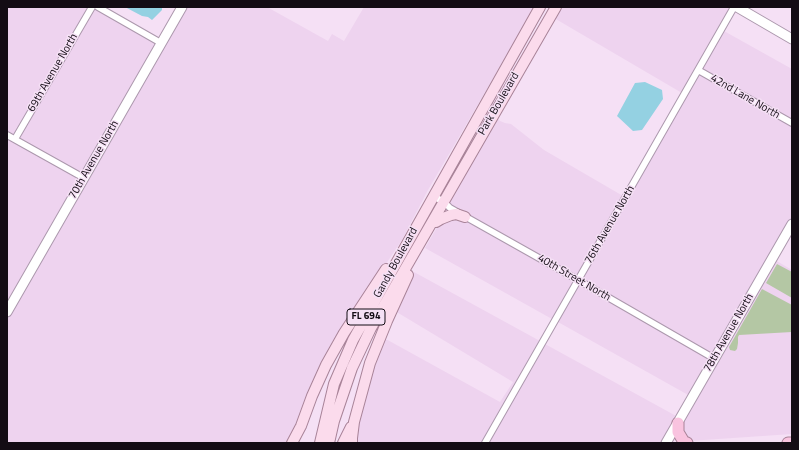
<!DOCTYPE html>
<html>
<head>
<meta charset="utf-8">
<style>
	body { margin:0 }
	#map { position:relative; width:799px; height:450px; overflow:hidden; background:#f5e0f5; font-family:"Titillium Web",sans-serif }
	canvas { display:block }
	.frame { position:absolute; inset:0; border:8px solid #130c14; pointer-events:none }
</style>
</head>
<body>
<div id="map">
<canvas width="799" height="450"></canvas>
<div class="frame"></div>
</div>
<script>
const ctx = document.querySelector('canvas').getContext('2d');
ctx.lineJoin = 'round';
function fillPath(path, color) {
  ctx.fillStyle = color;
  ctx.fill(path, 'evenodd');
}
function toPath(rows) {
  const path = new Path2D();
  for (const r of rows) {
    path.moveTo(r[0], r[1]);
    for (let i = 2; i < r.length; i += 2) path.lineTo(r[i], r[i + 1]);
  }
  return path;
}
function strokePath(path, color, width, dash) {
  ctx.strokeStyle = color;
  ctx.lineWidth = width;
  ctx.lineCap = dash ? 'butt' : 'round';
  ctx.setLineDash(dash || []);
  ctx.stroke(path);
}
function label(font, color, halo, rows, align = 'center') {
  ctx.font = font + ' "Titillium Web",sans-serif';
  ctx.lineWidth = 3;
  ctx.setLineDash([]);
  ctx.textBaseline = 'middle';
  ctx.strokeStyle = halo;
  ctx.fillStyle = color;
  for (const [text, x, y, turn = 0] of rows) {
    ctx.save();
    ctx.translate(x, y);
    ctx.rotate((+turn || 0) * Math.PI / 180);
    ctx.textAlign = isNaN(turn) ? turn : align;
    if (halo) ctx.strokeText(text, 0, 0);
    ctx.fillText(text, 0, 0);
    ctx.restore();
  }
}
fillPath(toPath([
	[7,7,88,7,14,135,7,132],
	[185,7,267,7,328,41,332,34,344,41,364,7,535,7,428,190,402,240,357,307,289,443,7,443,7,319],
	[560,7,731,7,682,93,554,18],
	[95,8,157,44,83,174,19,138],
	[724,31,792,69,792,218,713,355,582,279],
	[496,117,500,121,505,123,511,124,544,150,623,196,577,276,452,206,448,202],
	[7,138,80,179,7,306],
	[452,218,464,220,574,281,552,319,425,248,439,224],
	[775,260,792,270,792,434,689,441,686,439,681,424],
	[414,272,540,341,481,443,356,443,357,426,376,358,384,338,500,402,513,382,395,311],
	[579,284,711,360,690,396,558,322],
	[545,344,678,417,663,443,488,443]
]), '#eed3ef');
fillPath(toPath([
	[777,264,792,272,792,298,766,283],
	[762,289,792,305,792,332,739,335,738,337,738,343,737,349,735,351,730,350,729,347]
]), '#b4c7a4');
fillPath(toPath([
	[125,7,162,7,162,10,152,20,148,17,142,16],
	[645,82,662,90,663,99,642,130,633,131,617,116,635,83]
]), '#94d1e2');
const street = toPath([
	[98,7,161,43],
	[698,70,792,123],
	[7,135,84,178],
	[15,139,92,7],
	[433,196,444,202,450,208,578,280,715,359],
	[485,443,734,7]
]);
const secondary = toPath([
	[737,7,792,39],
	[7,312,182,7],
	[666,443,792,224]
]);
const primary = toPath([
	[436,222,441,219,451,215,456,214,465,217],
	[292,443,301,426,312,396,326,365,344,333,386,269],
	[320,443,334,384,353,340,540,7],
	[329,443,334,421,352,368,371,328,556,7],
	[343,443,351,427],
	[352,443,352,438,354,422,370,363,387,321,408,275]
]);
const highway = toPath([
	[678,423,678,432,684,442,687,443],
	[788,443,792,443]
]);
strokePath(street, '#ac98ad', 8);
strokePath(secondary, '#ac98ad', 11);
strokePath(primary, '#a88398', 12);
strokePath(highway, '#a88398', 13);
strokePath(street, '#fff', 6);
strokePath(secondary, '#fff', 9);
strokePath(primary, '#fbdbec', 10);
strokePath(highway, '#f9c3df', 11);
for (const [x, y, w] of [
	[366,317,38]
]) {
  const box = new Path2D();
  box.roundRect(x - w / 2, y - 8, w, 16, 3);
  ctx.fillStyle = '#f5e0f5';
  ctx.fill(box);
  strokePath(box, '#130c14', 1);
}
label('bold 10px', '#130c14', null, [
	["FL 694",366,317]
]);
label('11px', '#130c14', '#f5e0f5', [
	["69th Avenue North",53,73,-60],
	["42nd Lane North",745,97,30],
	["Park Boulevard",499,104,-60],
	["70th Avenue North",94,160,-60],
	["76th Avenue North",610,225,-60],
	["Gandy Boulevard",396,263,-61],
	["40th Street North",574,278,30],
	["78th Avenue North",729,333,-60]
]);
</script>
</body>
</html>
